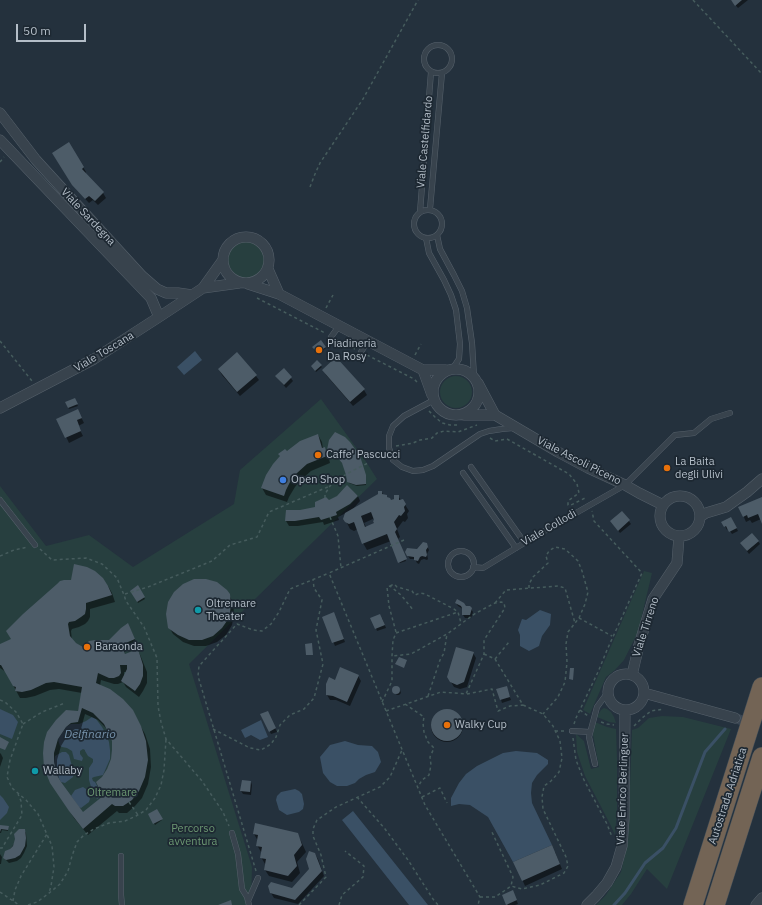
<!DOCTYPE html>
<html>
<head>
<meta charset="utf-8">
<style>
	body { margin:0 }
	#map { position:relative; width:762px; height:905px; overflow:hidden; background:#24313d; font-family:"IBM Plex Sans",sans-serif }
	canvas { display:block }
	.scale { position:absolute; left:16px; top:24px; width:70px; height:18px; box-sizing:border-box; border:2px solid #b4bec8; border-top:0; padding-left:5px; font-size:12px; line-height:14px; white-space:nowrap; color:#b4bec8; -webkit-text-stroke:3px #1d2832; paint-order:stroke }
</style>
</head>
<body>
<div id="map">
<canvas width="762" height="905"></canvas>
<div class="scale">50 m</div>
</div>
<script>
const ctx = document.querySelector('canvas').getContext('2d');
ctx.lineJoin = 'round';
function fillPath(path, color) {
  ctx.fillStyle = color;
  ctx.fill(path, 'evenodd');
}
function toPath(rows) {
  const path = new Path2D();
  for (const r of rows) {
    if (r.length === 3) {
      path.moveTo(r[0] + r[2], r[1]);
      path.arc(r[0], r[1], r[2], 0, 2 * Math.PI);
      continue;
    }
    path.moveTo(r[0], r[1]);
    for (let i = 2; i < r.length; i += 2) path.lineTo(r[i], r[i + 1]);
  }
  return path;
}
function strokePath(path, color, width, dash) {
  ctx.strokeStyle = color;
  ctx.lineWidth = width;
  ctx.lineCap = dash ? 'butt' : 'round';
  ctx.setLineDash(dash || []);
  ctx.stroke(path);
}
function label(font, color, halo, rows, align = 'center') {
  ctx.font = font + ' "IBM Plex Sans",sans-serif';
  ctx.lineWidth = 3.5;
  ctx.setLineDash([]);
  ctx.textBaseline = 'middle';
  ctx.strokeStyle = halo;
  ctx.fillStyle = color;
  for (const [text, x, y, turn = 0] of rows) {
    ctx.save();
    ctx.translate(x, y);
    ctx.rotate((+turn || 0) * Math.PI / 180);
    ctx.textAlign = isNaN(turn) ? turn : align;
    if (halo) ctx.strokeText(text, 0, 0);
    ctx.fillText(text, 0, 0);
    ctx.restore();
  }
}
fillPath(toPath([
	[246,260,20],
	[456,392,16],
	[321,399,365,460,377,479,189,664,252,867,251,905,0,905,0,486,46,546,89,535,133,567,234,504,240,470],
	[644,571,652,573,638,632,624,660,615,670,606,677,590,714,583,710],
	[604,708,607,709,611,712,614,717,616,723,609,722,597,717,601,710],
	[662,716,683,717,731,729,667,889,647,869,631,894,622,905,596,905,606,895,621,872,628,841,632,730,638,728,649,718],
	[595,722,607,727,616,729,617,758,617,811,615,835,610,824,585,776,577,752,576,734,584,741,591,769,599,767,593,735]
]), '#273f3f');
fillPath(toPath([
	[195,351,202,360,184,375,177,367],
	[540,610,551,614,550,625,542,636,539,646,529,651,520,646,520,635,518,630,522,619,526,620],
	[0,709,13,715,18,722,12,739,0,734],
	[92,717,96,719,102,727,106,734,109,742,110,750,110,759,103,775,94,777,92,778,93,781,95,782,102,795,97,799,92,790,89,780,89,768,93,762,93,759,88,756,85,751,85,750,83,749,80,751,80,754,83,758,82,761,74,759,72,751,67,748,62,747,60,746,59,743,58,739,66,727,71,724,79,724,86,721],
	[261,720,268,737,260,740,251,735,245,738,241,730],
	[345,741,358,745,372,746,378,752,381,762,375,772,366,775,359,779,355,783,347,786,337,786,330,782,323,773,320,757,330,745],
	[516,751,537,753,548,760,548,764,537,775,532,783,531,793,532,803,552,845,513,862,488,817,470,805,459,804,451,806,451,798,459,783,466,774,477,766,503,753],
	[62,752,66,752,69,755,74,774,73,777,65,783,61,782,57,775,54,762,55,756],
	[83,787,86,789,90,799,89,802,81,808,79,807,71,796,75,790],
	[295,789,299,791,302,794,304,804,303,809,299,812,287,815,279,810,276,800,277,796,281,792],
	[0,795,3,798,9,807,7,813,0,820],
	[353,811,428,905,409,905,342,820]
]), '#3a5065');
fillPath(toPath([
	[731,0,748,0,738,8],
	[69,144,86,172,85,174,103,193,106,198,98,205,93,200,89,203,77,190,56,158],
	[320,341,326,348,319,354,314,347],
	[317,362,322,367,316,372,312,366],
	[284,369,293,381,286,388,276,376],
	[219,370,256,376,259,380,240,396,222,375],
	[323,370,364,390,367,395,353,406,326,375],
	[74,399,78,406,69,409,66,403],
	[80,415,84,423,78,426,83,436,69,443,58,420],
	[318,435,322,442,323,449,324,449,328,455,330,463,311,471,301,480,295,487,289,497,287,502,266,495,262,488,287,452],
	[328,450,366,477,366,485,357,486,349,483,343,464,339,459],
	[347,487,358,496,360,501,353,509,382,492,383,495,386,496,391,501,398,496,401,500,402,500,409,511,407,514,408,518,405,522,403,521,397,529,400,537,398,539,406,561,400,563,391,541,367,550,363,543,358,529,354,531,350,529,345,519,346,513,338,517,339,520,324,525,323,522,298,526,289,526,286,521,300,511,316,508,338,496],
	[375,518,376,524,366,527,364,523],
	[762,498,762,521,761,519,752,523,750,520,746,522,740,508],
	[622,512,631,524,620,533,613,524],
	[731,518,738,531,732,534,728,528,727,530,723,522],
	[758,541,760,544,749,554,741,543],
	[426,544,429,550,427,554,428,559,427,560,424,559,421,560,419,564,417,563,415,559,410,559,408,556],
	[108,586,112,593,115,602,90,609,90,617,88,621,85,624,79,627,72,629,71,631,72,641,83,648,110,641,131,631,138,646,124,652,125,655,138,650,141,657,147,672,147,683,143,691,139,697,126,687,123,682,118,684,114,684,101,680,100,686,136,718,145,734,150,749,151,767,148,784,142,798,135,806,127,813,119,813,117,811,88,835,74,818,51,783,56,721,78,712,82,693,59,689,50,690,35,696,26,698,20,698,6,672,0,668,0,645,2,645],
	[124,672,127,672,124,677],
	[85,714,98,720,109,731,113,741,112,759,103,778,104,796,83,814,60,783,57,770,57,760,61,746,69,733,75,729,81,729],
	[138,587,145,599,138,603,131,591],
	[226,590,233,602,234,614,232,625,226,635,217,642,206,646,194,646,183,642,173,634,169,627],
	[456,603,465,607,470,607,473,612,471,618,465,618,463,615,463,609,458,606],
	[323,617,335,617,345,642,335,646],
	[382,618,386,628,377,631,376,628],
	[473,653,476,658,467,687,460,689,454,687,448,677],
	[358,676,361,681,350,706,336,700,330,700,327,695,335,681],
	[395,687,397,687,400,690,401,693,399,695,397,695,394,692,393,689],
	[506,687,511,700,502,703,498,690],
	[447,726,16],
	[267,712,277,732,271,734,261,715],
	[0,753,1,754,3,758,0,767],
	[251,782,252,785,251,795,243,794,241,791],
	[157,810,162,820,155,825,149,815],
	[0,826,8,827,8,831,2,830,1,833,0,833],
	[24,830,26,833,27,846,24,853,21,858,17,861,9,863,4,858],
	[254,834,297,834,301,841,306,852,297,862,300,873,292,882,269,876,265,870,266,864,265,864,261,857,262,853,261,852,257,845,258,841],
	[555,852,562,869,525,886,515,863],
	[0,854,2,857,1,864,0,864],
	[315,854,318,859,324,876,298,904,274,898,271,893,292,889,311,869],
	[514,894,518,904,515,905,508,905,503,895]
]), '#0007');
strokePath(toPath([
	[614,905,625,893,645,863,663,848,676,828,705,752,725,729]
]), '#3a5065', 3);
fillPath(toPath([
	[731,0,742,0,735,6],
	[69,142,84,167,82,169,104,192,95,201,89,196,85,199,72,185,52,153],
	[321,340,326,347,318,353,312,347],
	[237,352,257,375,237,392,218,369],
	[336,357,365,389,350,402,322,370],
	[317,360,322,365,315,371,311,366],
	[284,368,292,377,284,385,275,376],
	[75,398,78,404,68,408,65,402],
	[78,409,82,418,77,420,81,431,65,438,56,419],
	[335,432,345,437,350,442,360,456,366,475,366,484,356,485,347,482,346,475,342,463,337,457,327,450,329,440],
	[318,434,322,448,325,447,327,456,307,464,297,473,291,480,286,490,284,496,261,488,266,475,273,464,280,456,278,454,285,449,287,451,300,441],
	[347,485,358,496,350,504,336,512,337,515,321,520,319,517,295,521,285,521,286,510,300,510,315,507,315,502,326,497,329,500,337,496],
	[378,491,382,491,382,494,387,495,387,497,390,498,391,500,394,499,394,495,399,495,399,500,403,499,406,504,404,507,405,511,401,516,399,515,394,522,397,529,395,532,407,559,398,563,387,534,362,544,354,522,349,524,345,522,343,519,345,513,378,494],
	[371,512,374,520,373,521,374,523,365,527,361,516],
	[762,497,762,524,758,514,748,518,747,515,743,517,738,507],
	[622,511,630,520,618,531,610,521],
	[731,517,737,528,729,532,726,526,724,527,721,522],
	[752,533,759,541,747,551,740,543],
	[423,542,427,543,428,547,426,550,427,555,426,557,422,556,420,557,418,561,414,560,414,557,407,556,405,552,407,548,417,549],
	[74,564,87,567,95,571,103,578,108,586,112,595,86,603,86,609,85,614,81,617,75,621,69,622,68,624,70,636,76,643,83,647,89,641,95,640,109,640,121,628,128,623,135,639,121,645,125,654,138,649,143,665,143,676,140,684,135,691,121,681,127,669,127,665,120,665,121,673,119,676,114,678,109,678,98,673,96,683,110,689,123,699,133,710,141,726,146,741,148,760,145,777,139,791,132,800,123,806,115,806,112,804,83,829,69,811,50,783,44,768,43,753,44,742,47,732,56,720,66,710,78,711,82,687,54,682,46,683,31,690,22,692,15,691,16,687,13,686,1,665,0,665,0,644,11,639,6,631,23,614,57,584,60,581,64,580,71,580],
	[82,708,93,713,104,724,108,732,112,741,112,750,111,759,107,769,102,777,96,782,103,796,83,812,61,782,57,775,54,762,54,753,58,739,66,727,71,723,78,722],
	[194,579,206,579,217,582,227,590,230,594,231,606,229,618,222,628,213,636,202,640,189,640,178,635,168,628,166,614,168,602,174,592,183,584],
	[138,585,145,597,137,602,130,591],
	[457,599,464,603,466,606,470,606,472,608,470,615,462,615,462,608,461,606,455,603],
	[334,612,344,639,332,643,322,617],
	[380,614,385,625,375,629,370,618],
	[312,643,313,655,306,655,305,644],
	[456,647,474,652,464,682,457,685,450,682,447,677],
	[399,657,407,660,404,668,395,664],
	[340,667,359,675,347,702,333,696,326,695,326,684,329,677,335,680],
	[570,668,574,668,573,680,569,679],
	[396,690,4],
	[507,686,510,697,500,700,496,689],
	[447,725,16],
	[268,711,276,728,269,732,260,714],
	[0,737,9,742,5,750,0,748],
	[242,780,251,781,250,792,240,791],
	[157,809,163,819,153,824,148,814],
	[255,823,298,833,302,845,294,855,297,866,288,876,264,870,266,859,260,858,262,847,256,846,258,835,253,834],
	[0,825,9,826,8,830,1,829,0,832],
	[19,829,25,829,26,838,25,846,20,855,15,858,6,860,3,858,5,851,10,849,13,846,15,839,14,834],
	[552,845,560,864,522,881,513,862],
	[309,851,315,853,322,871,295,900,270,893,268,886,271,882,292,888,309,869,306,859],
	[513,890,517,900,506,905,502,895],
	[231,900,232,905,218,905]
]), '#4d5c68');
strokePath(toPath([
	[735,718,762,727]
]), '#3a4652', 10, [10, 5]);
const service = toPath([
	[438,59,14],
	[430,209,442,73],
	[428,224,14],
	[420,212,431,72],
	[437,235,440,249,454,275,462,291,467,308,472,343,474,376],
	[426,238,429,253,444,280,451,295,456,310,460,344,459,359,453,368],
	[331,337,339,326],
	[361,352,368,341],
	[434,400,404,416,393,426,389,436,389,448,393,460,402,467,413,471,423,470,433,466,480,434,489,431,502,429,513,428],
	[471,467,524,542],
	[463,473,516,548],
	[0,500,35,545],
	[461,564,13],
	[473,567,483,568,534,537,625,485,675,435,694,433,711,419,730,413],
	[572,731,590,732],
	[595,764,589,737,597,707,608,692],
	[232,833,238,854,242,889,247,897,249,905],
	[121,856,121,895,122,905],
	[248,901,258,878]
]);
const minor = toPath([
	[0,113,36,160,142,276,157,289,166,293,178,293,192,295],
	[0,140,151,298,159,317],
	[246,260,23],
	[268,269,279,294],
	[248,284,279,294,423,370,446,370],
	[203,288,239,283],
	[456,392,23],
	[423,370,432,395],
	[478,383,495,415,558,452,588,468,625,485,639,493,663,505],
	[0,408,94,359,159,317,203,288,223,260],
	[464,415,495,415],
	[680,516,20],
	[701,516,706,513,726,507,747,492,762,479],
	[626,692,18],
	[632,675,639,645,653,599,677,563,679,537],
	[644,693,735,718],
	[587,905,596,896,607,883,616,867,622,846,624,818,625,710],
	[756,905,762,898]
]);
const motorway = toPath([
	[693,905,762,687],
	[715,905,762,757]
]);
strokePath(service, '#56616b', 6);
strokePath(minor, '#56616b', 11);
strokePath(motorway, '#434e58', 20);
strokePath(toPath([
	[693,0,762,74],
	[0,162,4,157],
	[310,187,315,174,320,163,363,99,418,0],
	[257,298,325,333],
	[326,308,333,295],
	[337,340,355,349],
	[0,341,32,381],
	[367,355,414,379,417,382],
	[415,355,421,344],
	[429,411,435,417,442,423,450,425,460,425],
	[490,438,495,441,507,439,569,474,577,484,579,493,568,501,568,505,571,505,585,498,587,499],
	[396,446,413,443,420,440,432,438,437,433,444,431,458,432,477,425],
	[325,498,325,494,330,486,338,479,352,471,368,463],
	[330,517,338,536,341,568],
	[404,540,329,573,425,805,480,897,478,905],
	[40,549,52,560,86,558,102,564,117,578,124,595,126,601,144,627,157,658,158,706,161,722,166,739,202,781,223,812,229,826],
	[0,556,14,550,28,547],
	[390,586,394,584,397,587,412,591,415,595,420,593,425,594,454,609,458,612],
	[529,588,529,584,533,577,548,563,546,556,549,551,555,547,565,549,578,561,582,571,588,592,585,604,579,618,568,632,566,644,567,662,565,682,558,697,543,714],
	[125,594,148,587,212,561,230,545,257,537,269,512,330,486],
	[495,603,506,590,558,586,565,588,575,623],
	[579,618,612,636],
	[396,632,389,606,387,587,390,586,401,595,414,611],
	[484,654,495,659,523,705,543,714,553,726,560,741,562,758,559,772,551,781,544,786,542,797,543,809,566,857,568,866,564,873,540,885,522,889,511,886],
	[495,659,509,642],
	[467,694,492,689,498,711,510,706,523,705],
	[428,696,440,660,444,653,447,634],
	[0,700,5,702,16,712,23,724,10,760,7,777,12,788,26,800,38,814,52,846,54,867,51,886,49,893],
	[382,702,392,681,392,656,393,640,396,633,458,612,461,623],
	[405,704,424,717,423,723,424,732,428,742,434,748,430,757,431,765,429,775,422,780,418,787],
	[580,710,588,716],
	[386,711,441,692,466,694,484,654,484,640,505,608,504,603,501,602,495,603,476,613,447,634,411,654,392,656],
	[601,722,607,724,614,725],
	[23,724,42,712,65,703],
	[574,724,576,718,598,672,607,650,642,573,594,521,592,511],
	[634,726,642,718,651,711,664,709],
	[213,729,250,748,261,750,271,744,276,737,280,725,290,715,304,709,314,698,323,664,316,630,322,600,314,588,313,579],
	[555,731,565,731],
	[573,738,576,760,583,778,607,824,612,837],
	[357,797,385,829,408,860,433,899,438,905],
	[422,797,440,788,447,803],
	[129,802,138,815],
	[0,848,2,848,22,815,21,801,18,794],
	[256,871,198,676,199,666,237,624,253,630,262,631,271,624,279,612,290,589,329,573],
	[0,892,19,905],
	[480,897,495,897,504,891,511,886,513,877,491,830],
	[13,901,15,890,21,876,47,834],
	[28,905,37,902,48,894,60,884,68,871,72,856,77,842,84,835,94,829,109,823,125,821,136,816,146,810,155,798,161,785,164,770,166,739],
	[299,905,326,877,321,855,313,836,313,829,317,820,336,807,380,787,390,777,402,750],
	[339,905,342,895,363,877,364,866,345,851]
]), '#465c5d', 1.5, [3, 3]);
strokePath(service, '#38434d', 5);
strokePath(minor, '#38434d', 10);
strokePath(motorway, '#736455', 19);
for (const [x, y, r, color] of [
	[319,350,4,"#e8710a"],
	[318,455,4,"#e8710a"],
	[667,468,4,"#e8710a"],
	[283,480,4,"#3f7fe0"],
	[198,610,4,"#0f9aa8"],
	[87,647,4,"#e8710a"],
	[447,725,4,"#e8710a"],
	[35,771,4,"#0f9aa8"]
]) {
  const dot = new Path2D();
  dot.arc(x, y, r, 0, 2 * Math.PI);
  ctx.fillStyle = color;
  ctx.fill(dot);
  strokePath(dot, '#1d2832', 1.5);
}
label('11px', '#b4bec8', '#1d2832', [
	["Viale Castelfidardo",425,142,-85],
	["Viale Sardegna",88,217,47],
	["Viale Toscana",104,352,-31],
	["Viale Ascoli Piceno",579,461,27],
	["Viale Collodi",549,528,-30],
	["Viale Tirreno",646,627,-72],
	["Viale Enrico Berlinguer",623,789,-88],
	["Autostrada Adriatica",728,796,-72]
]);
label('11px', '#b4bec8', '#1d2832', [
	["Piadineria",327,344],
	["Da Rosy",327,357],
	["Caffe' Pascucci",326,455],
	["La Baita",675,462],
	["degli Ulivi",675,475],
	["Open Shop",291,480],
	["Oltremare",206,604],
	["Theater",206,617],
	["Baraonda",95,647],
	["Walky Cup",455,725],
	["Wallaby",43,771]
], 'left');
label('11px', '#6c9872', '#1d2832', [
	["Oltremare",112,793],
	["Percorso",193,829],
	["avventura",193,842]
]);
label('italic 12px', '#7591aa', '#1d2832', [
	["Delfinario",90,735]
]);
</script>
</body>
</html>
